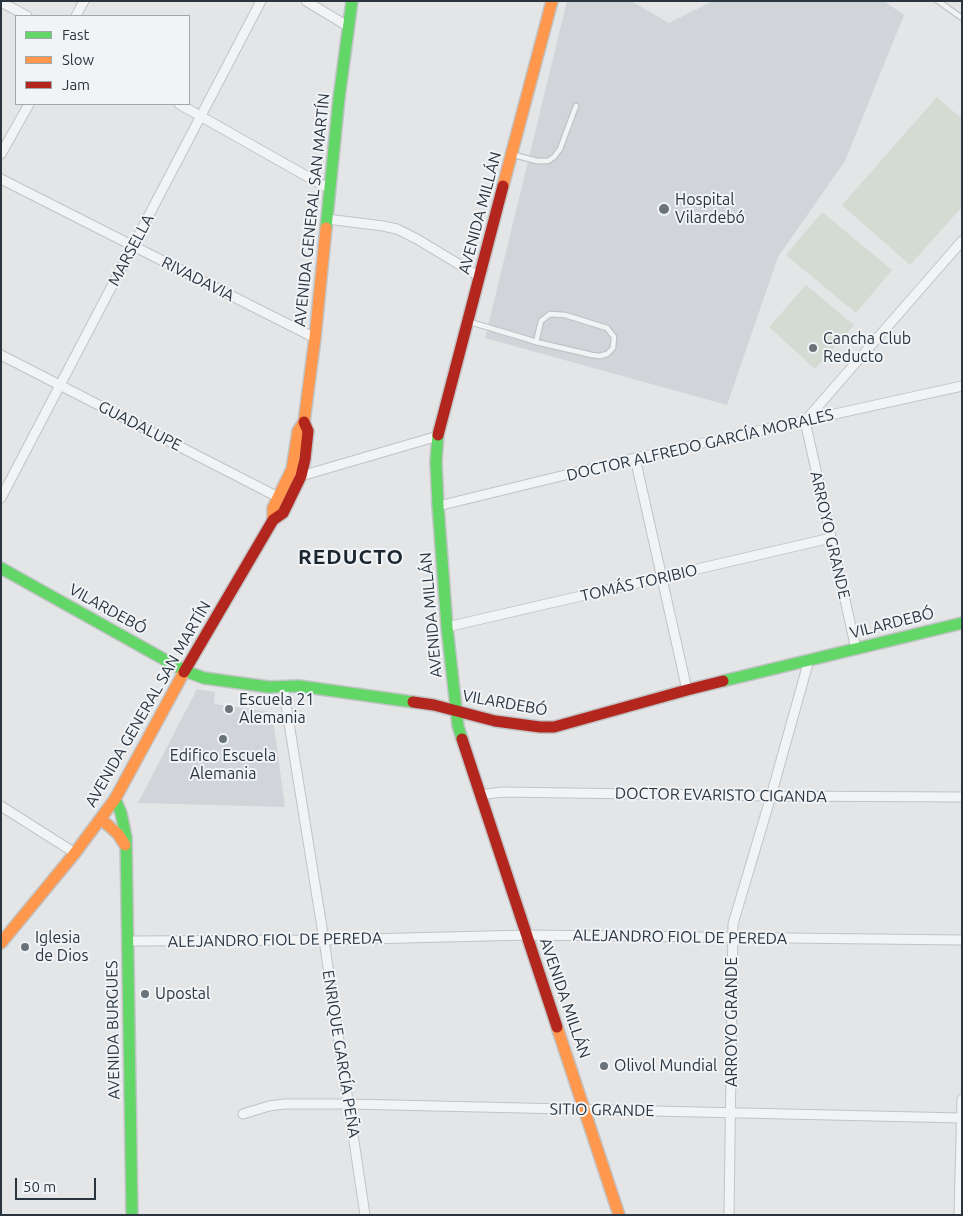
<!DOCTYPE html>
<html>
<head>
<meta charset="utf-8">
<style>
	body { margin:0 }
	#map { position:relative; width:963px; height:1216px; overflow:hidden; background:#e3e5e7; font-family:Ubuntu,sans-serif }
	canvas { display:block }
	.frame { position:absolute; inset:0; border:2px solid #2a3540; pointer-events:none }
	.legend { position:absolute; left:15px; top:15px; width:175px; height:90px; box-sizing:border-box; background:#f1f4f6; border:1px solid #a1a8ad; margin:0; padding:6px 9px; list-style:none; font-size:15px; color:#2a3540 }
	.legend li { display:flex; align-items:center; gap:10px; height:25px }
	.legend b { width:25px; border:1px solid #a1a8ad }
	.scale { position:absolute; left:15px; top:1178px; width:81px; height:22px; box-sizing:border-box; border:2px solid #2a3540; border-top:0; padding-left:6px; font-size:15px; line-height:18px; white-space:nowrap; color:#2a3540; -webkit-text-stroke:4px #f1f4f6; paint-order:stroke }
</style>
</head>
<body>
<div id="map">
<canvas width="963" height="1216"></canvas>
<div class="frame"></div>
<ul class="legend">
<li><b style="height:6px;background:#63d668"></b>Fast</li>
<li><b style="height:6px;background:#ff974d"></b>Slow</li>
<li><b style="height:6px;background:#b3261e"></b>Jam</li>
</ul>
<div class="scale">50 m</div>
</div>
<script>
const ctx = document.querySelector('canvas').getContext('2d');
ctx.lineJoin = 'round';
function fillPath(path, color) {
  ctx.fillStyle = color;
  ctx.fill(path, 'evenodd');
}
function toPath(rows) {
  const path = new Path2D();
  for (const r of rows) {
    path.moveTo(r[0], r[1]);
    for (let i = 2; i < r.length; i += 2) path.lineTo(r[i], r[i + 1]);
  }
  return path;
}
function strokePath(path, color, width, dash) {
  ctx.strokeStyle = color;
  ctx.lineWidth = width;
  ctx.lineCap = dash ? 'butt' : 'round';
  ctx.setLineDash(dash || []);
  ctx.stroke(path);
}
function label(font, color, halo, rows, align = 'center') {
  ctx.font = font + ' Ubuntu,sans-serif';
  ctx.lineWidth = 4;
  ctx.setLineDash([]);
  ctx.textBaseline = 'middle';
  ctx.strokeStyle = halo;
  ctx.fillStyle = color;
  for (const [text, x, y, turn = 0] of rows) {
    ctx.save();
    ctx.translate(x, y);
    ctx.rotate((+turn || 0) * Math.PI / 180);
    ctx.textAlign = isNaN(turn) ? turn : align;
    if (halo) ctx.strokeText(text, 0, 0);
    ctx.fillText(text, 0, 0);
    ctx.restore();
  }
}
fillPath(toPath([
	[567,1,631,1,669,23,713,1,884,1,904,15,845,161,778,257,727,405,485,338],
	[197,689,215,692,214,704,272,712,285,807,138,803]
]), '#d1d5da');
fillPath(toPath([
	[937,97,962,119,962,207,910,265,842,205],
	[822,212,892,270,856,313,786,255],
	[806,285,854,325,815,369,769,327]
]), '#d4dbd3');
const lane = toPath([
	[938,1,962,18],
	[514,155,537,161,548,161,554,157,560,149,576,106],
	[470,322,527,339,536,342,592,355,600,356,607,354,613,348,614,337,607,328,565,315,550,314,541,321,536,342]
]);
const street = toPath([
	[306,1,349,27],
	[1,2,27,16],
	[76,16,84,1],
	[179,104,324,186,330,187],
	[1,154,29,104],
	[1,179,315,338],
	[327,219,383,226,397,229,417,239,480,277],
	[1,355,278,497],
	[635,458,687,690],
	[298,474,301,476,438,436],
	[1,498,261,1],
	[438,506,635,458,962,386],
	[447,627,831,538],
	[856,649,805,421,962,241],
	[283,686,324,940,365,1215],
	[480,795,502,792,771,796,962,797],
	[1,806,75,853],
	[128,941,324,940,526,935,962,940],
	[243,1114,269,1106,284,1104,348,1104,962,1118],
	[729,1215,733,924,771,796,809,660],
	[959,1215,962,1099]
]);
const fast = toPath([
	[326,228,339,98,352,1],
	[438,435,436,461,438,506,447,627,458,726,462,739],
	[1,568,185,671,204,678,269,687,299,686,413,702],
	[723,681,962,623],
	[115,799,121,813,126,837,132,1215]
]);
const slow = toPath([
	[503,186,552,1],
	[273,520,273,508,292,469,298,431,304,422,315,338,326,228],
	[101,819,118,834,125,845],
	[1,943,75,853,115,799,184,672],
	[557,1027,619,1215]
]);
const jam = toPath([
	[438,435,503,186],
	[184,672,273,520,283,513,301,476,305,459,308,431,304,422],
	[413,702,434,705,495,721,540,727,554,727,687,690,723,681],
	[462,739,557,1027]
]);
strokePath(lane, '#c1c3c5', 7);
strokePath(street, '#c1c3c5', 11);
strokePath(fast, '#c1c3c5', 14);
strokePath(slow, '#c1c3c5', 14);
strokePath(jam, '#c1c3c5', 14);
strokePath(lane, '#f2f3f4', 4.5);
strokePath(street, '#f2f3f4', 9);
strokePath(fast, '#63d668', 11);
strokePath(slow, '#ff974d', 11);
strokePath(jam, '#b3261e', 11);
for (const [x, y, r, color] of [
	[664,209,6,"#6b737a"],
	[813,348,5,"#6b737a"],
	[229,709,5,"#6b737a"],
	[223,739,5,"#6b737a"],
	[25,947,5,"#6b737a"],
	[145,994,5,"#6b737a"],
	[604,1066,5,"#6b737a"]
]) {
  const dot = new Path2D();
  dot.arc(x, y, r, 0, 2 * Math.PI);
  ctx.fillStyle = color;
  ctx.fill(dot);
  strokePath(dot, '#f1f4f6', 2);
}
label('16px', '#2a3540', '#f1f4f6', [
	["Hospital",675,200],
	["Vilardebó",675,218],
	["Cancha Club",823,339],
	["Reducto",823,357],
	["Escuela 21",239,700],
	["Alemania",239,718],
	["Edifico Escuela",223,756,"center"],
	["Alemania",223,774,"center"],
	["Iglesia",35,938],
	["de Dios",35,956],
	["Upostal",155,994],
	["Olivol Mundial",614,1066]
], 'left');
label('16px', '#2a3540', '#f1f4f6', [
	["AVENIDA GENERAL SAN MARTÍN",312,210,-84],
	["AVENIDA MILLÁN",480,213,-75],
	["MARSELLA",131,250,-62],
	["RIVADAVIA",198,279,27],
	["GUADALUPE",140,426,27],
	["DOCTOR ALFREDO GARCÍA MORALES",700,445,-13],
	["ARROYO GRANDE",830,535,77],
	["TOMÁS TORIBIO",639,583,-13],
	["VILARDEBÓ",108,609,29],
	["AVENIDA MILLÁN",431,615,-95],
	["VILARDEBÓ",892,623,-14],
	["VILARDEBÓ",505,703,10],
	["AVENIDA GENERAL SAN MARTÍN",148,704,-60],
	["DOCTOR EVARISTO CIGANDA",721,795,1],
	["ALEJANDRO FIOL DE PEREDA",680,937,1],
	["ALEJANDRO FIOL DE PEREDA",275,940,-1],
	["AVENIDA MILLÁN",565,998,71],
	["ARROYO GRANDE",732,1022,-90],
	["AVENIDA BURGUES",113,1030,-91],
	["ENRIQUE GARCÍA PEÑA",341,1054,81],
	["SITIO GRANDE",602,1110,1]
]);
ctx.letterSpacing = '1px';
label('bold 21px', '#1c2631', '#f1f4f6', [
	["REDUCTO",351,557]
]);
ctx.letterSpacing = '0px';
</script>
</body>
</html>
